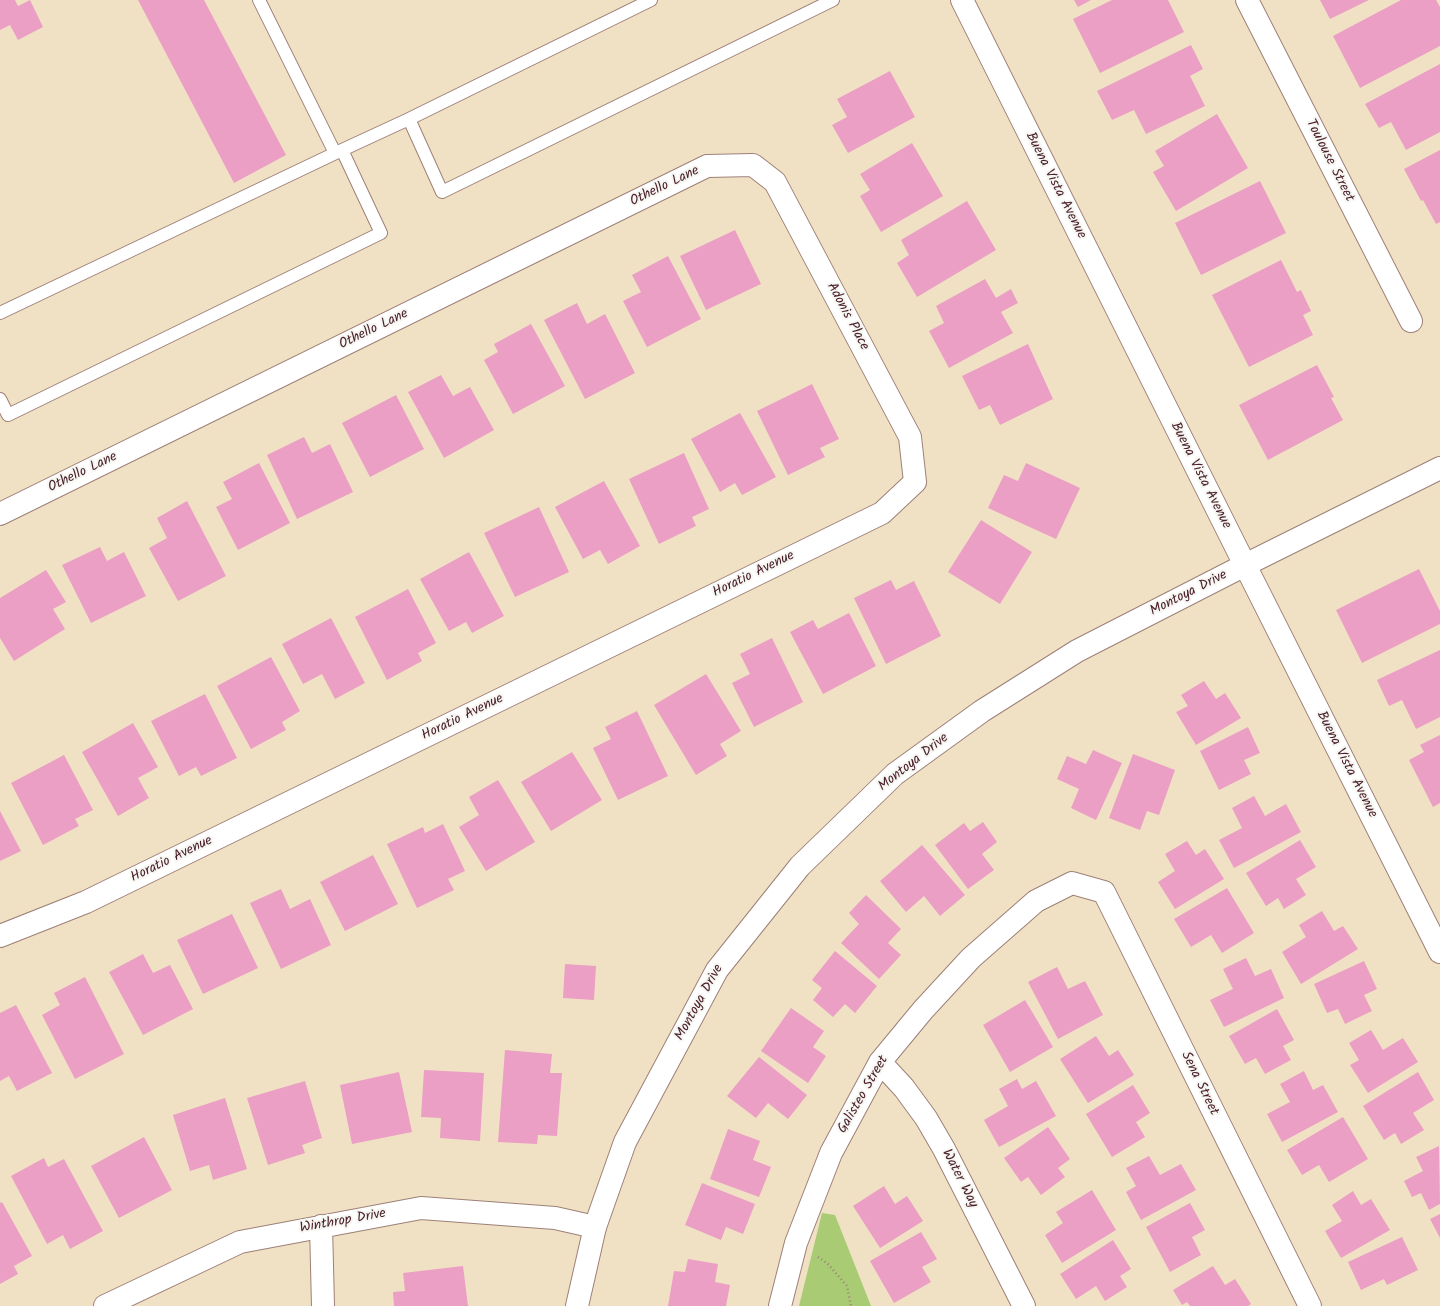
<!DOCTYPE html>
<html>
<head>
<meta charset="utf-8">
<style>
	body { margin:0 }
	canvas { display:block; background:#f0e1c4 }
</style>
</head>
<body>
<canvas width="1440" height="1306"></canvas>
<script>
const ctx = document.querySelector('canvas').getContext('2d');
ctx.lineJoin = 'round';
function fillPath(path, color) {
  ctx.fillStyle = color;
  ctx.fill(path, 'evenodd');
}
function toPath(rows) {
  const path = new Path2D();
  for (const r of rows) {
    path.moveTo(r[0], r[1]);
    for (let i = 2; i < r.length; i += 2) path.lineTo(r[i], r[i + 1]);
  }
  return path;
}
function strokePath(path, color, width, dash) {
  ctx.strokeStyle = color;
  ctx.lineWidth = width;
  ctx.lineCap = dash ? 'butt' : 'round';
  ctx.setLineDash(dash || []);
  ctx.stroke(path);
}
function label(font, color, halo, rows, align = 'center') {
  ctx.font = font + ' Kalam,sans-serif';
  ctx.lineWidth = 4;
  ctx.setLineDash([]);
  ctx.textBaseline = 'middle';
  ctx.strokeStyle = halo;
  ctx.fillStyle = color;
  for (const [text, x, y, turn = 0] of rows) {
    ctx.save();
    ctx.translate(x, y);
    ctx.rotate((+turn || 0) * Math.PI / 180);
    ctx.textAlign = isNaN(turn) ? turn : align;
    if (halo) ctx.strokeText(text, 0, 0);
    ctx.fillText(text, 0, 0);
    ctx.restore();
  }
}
fillPath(toPath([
	[822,1213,835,1215,871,1306,799,1306]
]), '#a8cb73');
fillPath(toPath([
	[0,0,15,0,18,6,30,0,43,27,18,40,10,25,0,30],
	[138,0,204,0,286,155,234,183],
	[1074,0,1091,0,1078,7],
	[1112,0,1168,0,1184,32,1100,73,1073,19],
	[1320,0,1369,0,1330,19],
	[1401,0,1436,0,1440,7,1440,46,1360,88,1333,36],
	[1191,45,1203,69,1190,76,1205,106,1146,134,1134,110,1112,120,1097,91],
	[1440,64,1440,132,1406,150,1391,122,1379,128,1365,104],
	[890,71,915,117,848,153,832,125,847,117,837,99],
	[1217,114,1248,168,1176,211,1153,172,1164,166,1155,151],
	[912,143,943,196,881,232,860,196,870,190,860,174],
	[1440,150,1440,222,1436,224,1423,200,1421,201,1404,169],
	[1260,181,1286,233,1201,275,1175,223],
	[967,201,996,250,917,297,897,263,909,255,901,240],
	[735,230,761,284,706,310,680,256],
	[668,256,701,319,647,347,623,301,641,292,632,275],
	[1281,260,1297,292,1301,290,1311,311,1303,315,1313,335,1249,367,1212,295],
	[985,279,996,298,1011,289,1018,303,1001,312,1013,333,949,368,929,331,944,323,936,306],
	[577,303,587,324,605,314,635,373,585,399,544,320],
	[531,324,565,386,513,414,484,360,498,352,494,344],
	[1028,344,1053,399,1000,425,990,405,979,410,962,376],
	[1317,365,1334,397,1331,398,1343,420,1268,460,1239,405],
	[441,375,453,396,470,387,494,430,444,458,408,392],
	[812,384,839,439,820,448,825,457,788,475,757,411],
	[396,395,424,449,370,477,342,423],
	[740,413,776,477,742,495,735,483,720,492,691,439],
	[304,437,312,453,330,444,353,492,297,519,267,455],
	[684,453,709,509,692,517,696,526,659,544,629,479],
	[259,463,290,523,238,550,216,507,232,499,223,482],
	[1026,463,1080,488,1056,539,988,508,1004,475,1018,481],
	[604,481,640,546,608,564,600,550,583,559,555,507],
	[187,501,226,576,178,601,149,548,167,538,157,518],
	[539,507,569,572,515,597,484,533],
	[981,520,1032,552,1000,604,948,572],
	[100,547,107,561,124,552,146,596,91,623,62,565],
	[469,552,504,616,472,633,466,622,449,631,420,579],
	[1419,569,1440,611,1440,624,1362,663,1336,610],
	[46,570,66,602,53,609,65,629,14,661,0,638,0,598],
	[891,580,896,590,914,581,941,636,886,664,854,598],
	[408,589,436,643,418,653,422,661,387,680,355,617],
	[849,613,876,666,823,694,790,632,813,620,818,629],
	[331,618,365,683,335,699,322,674,303,684,282,644],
	[772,638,803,702,754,727,732,683,750,674,740,654],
	[1440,650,1440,717,1416,729,1402,700,1389,706,1377,680],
	[271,657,300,711,282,722,286,730,251,749,217,686],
	[706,674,741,731,720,744,727,756,696,775,654,705],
	[1204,681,1216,699,1225,693,1241,718,1196,745,1176,712,1188,706,1181,695],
	[205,694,237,758,201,776,196,767,179,776,151,721],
	[637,711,668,776,618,800,593,748,611,739,605,727],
	[133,723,158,767,138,778,149,798,118,816,82,752],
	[1248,727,1260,753,1244,760,1251,774,1219,790,1200,751],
	[1440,735,1440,803,1433,807,1409,760,1424,752,1420,745],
	[1093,750,1122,763,1096,820,1071,808,1079,789,1057,779,1067,756,1086,764],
	[572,752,602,800,551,831,521,782],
	[1133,754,1175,770,1159,815,1147,811,1140,830,1109,818],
	[64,755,93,810,75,819,79,826,43,845,11,783],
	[498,780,535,842,486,871,459,827,479,815,469,797],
	[1254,796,1265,816,1286,804,1301,832,1234,868,1219,840,1242,828,1232,808],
	[0,811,21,851,0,861],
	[983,822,997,842,982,854,994,870,968,889,935,845,964,823,970,831],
	[443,824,465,871,448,879,454,890,417,908,387,844,423,827,425,833],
	[1300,840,1316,867,1296,879,1306,895,1284,909,1278,898,1266,906,1246,873],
	[1187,841,1196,855,1205,849,1224,879,1175,909,1158,882,1175,871,1165,854],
	[922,845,965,895,940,916,924,896,906,912,880,881],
	[373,855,398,904,345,931,320,882],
	[1227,888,1254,933,1222,953,1211,935,1191,947,1174,919],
	[281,889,290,909,310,899,331,945,281,969,250,903],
	[866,895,901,929,888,943,901,955,879,979,841,943,859,924,849,913],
	[1322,911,1334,931,1343,926,1358,949,1301,984,1282,952,1306,937,1299,925],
	[232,914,258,968,203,994,177,940],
	[835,951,877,986,855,1013,845,1004,833,1017,813,1000,822,988,812,980],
	[143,954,153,973,170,965,193,1009,143,1035,109,972],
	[1246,958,1255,976,1271,969,1284,998,1224,1027,1210,1000,1233,989,1223,969],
	[1364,961,1377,989,1364,995,1372,1011,1345,1024,1338,1009,1327,1013,1314,984],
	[565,964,596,966,594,1000,563,998],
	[1057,967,1068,989,1085,981,1103,1015,1058,1039,1028,982],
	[85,977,124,1054,75,1079,42,1015,60,1005,54,993],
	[1025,1000,1053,1047,1010,1072,983,1025],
	[16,1005,52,1073,17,1091,9,1076,0,1081,0,1013],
	[791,1008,824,1031,813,1047,826,1056,808,1083,761,1051],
	[1277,1009,1294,1040,1283,1046,1291,1060,1265,1074,1256,1058,1245,1064,1229,1036],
	[1371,1030,1383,1050,1403,1038,1418,1062,1368,1093,1350,1065,1359,1060,1349,1043],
	[1096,1036,1109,1056,1118,1050,1134,1075,1088,1103,1060,1059],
	[505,1050,552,1054,550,1073,562,1073,557,1136,538,1135,537,1144,498,1142],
	[759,1057,807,1095,788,1119,768,1103,756,1118,727,1096],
	[424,1070,484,1073,480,1141,440,1138,441,1118,421,1117],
	[1304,1071,1313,1090,1323,1085,1338,1112,1282,1142,1267,1114,1290,1102,1280,1084],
	[399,1072,412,1132,352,1144,340,1085],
	[1418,1072,1434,1100,1413,1113,1424,1130,1401,1144,1395,1133,1384,1140,1363,1106],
	[1017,1079,1022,1089,1036,1081,1056,1116,999,1147,984,1120,1008,1106,999,1089],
	[305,1081,322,1138,302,1145,305,1153,268,1165,247,1098],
	[1133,1085,1150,1113,1136,1122,1145,1137,1112,1157,1086,1114],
	[225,1098,247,1169,213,1180,209,1165,190,1171,173,1115],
	[1343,1117,1368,1159,1329,1182,1319,1165,1302,1175,1287,1150],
	[1048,1127,1070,1159,1058,1168,1065,1177,1041,1195,1028,1177,1021,1182,1004,1158],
	[728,1129,760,1141,753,1160,771,1167,759,1197,710,1179],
	[144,1137,172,1190,119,1218,91,1166],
	[1439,1146,1440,1204,1429,1210,1421,1193,1412,1197,1404,1181,1423,1171,1416,1157],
	[1149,1156,1160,1175,1181,1164,1196,1190,1141,1220,1126,1192,1136,1186,1126,1168],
	[44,1158,48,1167,64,1159,103,1231,70,1249,63,1235,47,1244,11,1176],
	[702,1183,755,1204,743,1234,726,1227,721,1240,685,1225],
	[884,1186,895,1204,907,1196,923,1221,880,1248,853,1206],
	[1092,1190,1116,1230,1062,1263,1045,1235,1063,1223,1056,1212],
	[1353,1191,1361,1205,1371,1199,1390,1230,1341,1258,1325,1231,1342,1221,1332,1205],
	[2,1202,32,1256,14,1266,18,1274,0,1284,0,1203],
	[1190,1203,1205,1230,1192,1237,1201,1255,1170,1272,1146,1227],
	[1440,1214,1440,1238,1430,1219],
	[921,1232,937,1259,922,1267,931,1282,894,1303,870,1261],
	[1402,1237,1418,1270,1387,1285,1384,1279,1361,1290,1348,1262],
	[1113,1240,1131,1269,1120,1276,1127,1287,1105,1301,1096,1286,1076,1299,1060,1274],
	[688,1259,718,1264,715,1282,730,1285,726,1306,668,1306,674,1271,685,1272],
	[463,1266,468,1306,394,1306,393,1292,405,1291,403,1273],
	[1213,1266,1225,1285,1235,1279,1251,1304,1248,1306,1190,1306,1187,1302,1182,1305,1173,1290]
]), '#eb9fc4');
const service = toPath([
	[259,0,335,153],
	[651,0,409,119,442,192,833,0],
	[342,150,409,119],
	[0,313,342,150,381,233,8,415,0,399]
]);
const minor = toPath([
	[962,0,1245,565,1440,952],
	[1247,0,1411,321],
	[0,514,707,166,753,165,775,182,910,437,915,482,882,513,86,902,0,936],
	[880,1062,904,1088,926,1118,944,1149,1024,1306],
	[321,1226,323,1306],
	[105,1306,240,1242,421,1208,555,1218,595,1227],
	[780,1306,796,1243,831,1153,880,1062,923,1010,971,958,1036,901,1072,883,1104,892,1310,1306]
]);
const tertiary = toPath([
	[577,1306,595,1227,625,1142,717,970,800,866,895,774,982,711,1077,651,1245,565,1440,468]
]);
strokePath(service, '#9d8078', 14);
strokePath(minor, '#9d8078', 24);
strokePath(tertiary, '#9d8078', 24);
strokePath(toPath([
	[818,1257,827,1263,847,1286,851,1306]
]), '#9d8078', 2.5, [1, 3]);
strokePath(service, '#fff', 12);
strokePath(minor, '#fff', 22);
strokePath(tertiary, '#fff', 22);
label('14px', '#4a1f2b', '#f6f6f2', [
	["Toulouse Street",1329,161,63],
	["Buena Vista Avenue",1055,186,63],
	["Othello Lane",665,187,-26],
	["Adonis Place",847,317,62],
	["Othello Lane",374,330,-26],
	["Othello Lane",83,473,-26],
	["Buena Vista Avenue",1200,476,63],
	["Horatio Avenue",754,575,-26],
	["Montoya Drive",1189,594,-27],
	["Horatio Avenue",463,718,-26],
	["Montoya Drive",914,763,-38],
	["Buena Vista Avenue",1346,765,63],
	["Horatio Avenue",172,860,-26],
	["Montoya Drive",700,1003,-61],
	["Sena Street",1199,1084,64],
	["Galisteo Street",864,1095,-60],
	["Water Way",959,1179,63],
	["Winthrop Drive",343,1222,-10]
]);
</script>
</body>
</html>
